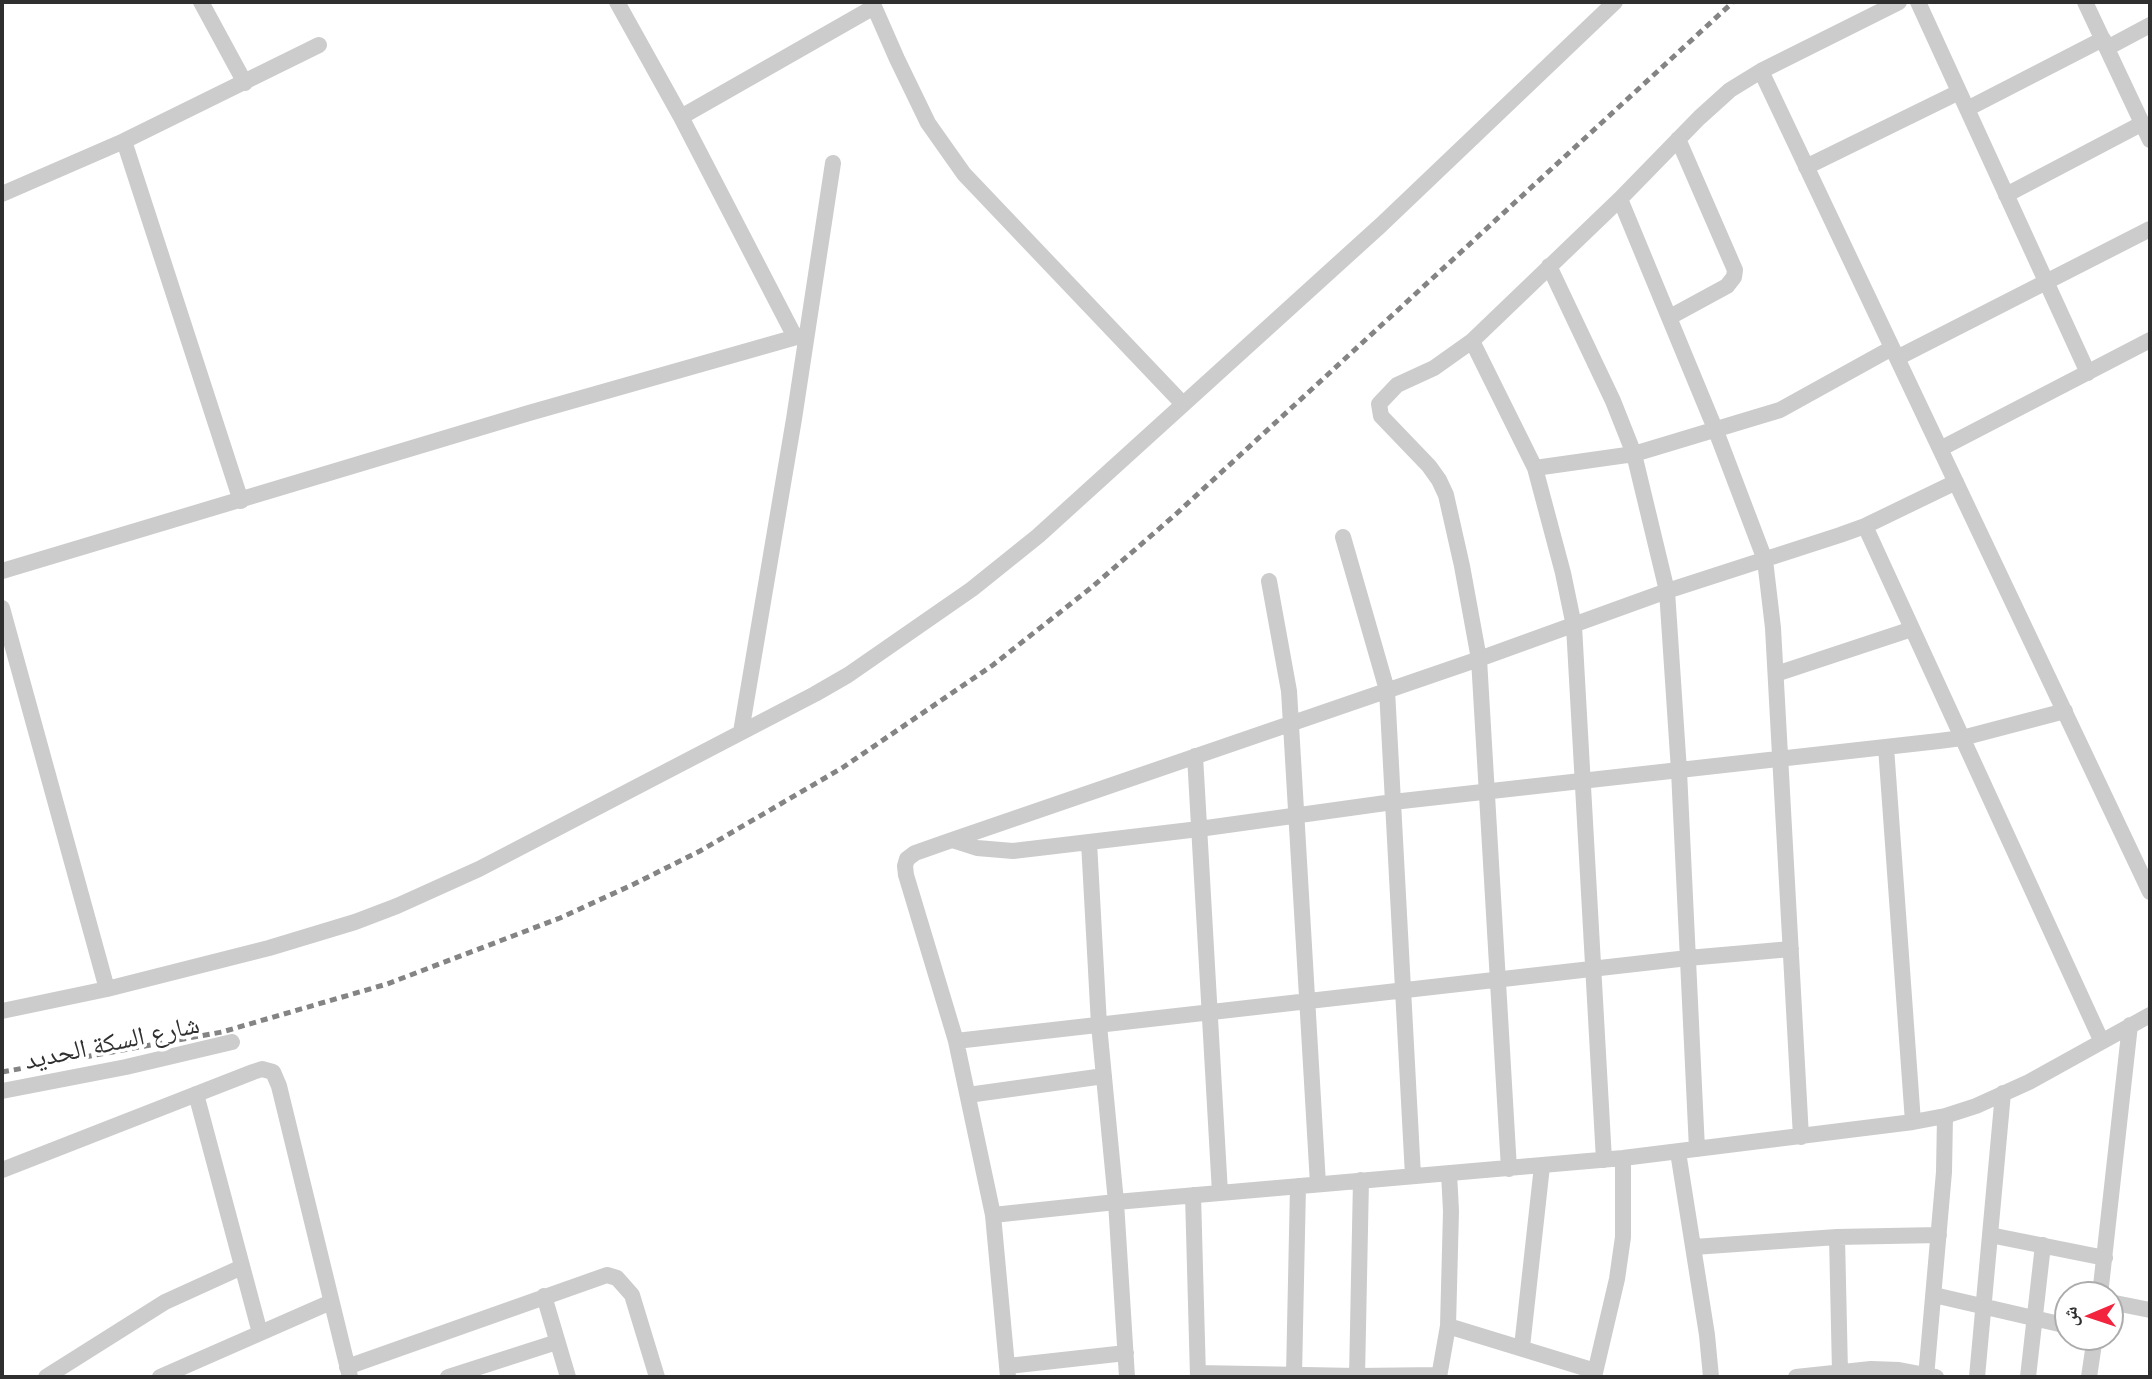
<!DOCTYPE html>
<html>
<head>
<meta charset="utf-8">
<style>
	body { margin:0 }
	#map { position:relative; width:2152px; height:1379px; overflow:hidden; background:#fff; font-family:Mulish,"Noto Naskh Arabic",sans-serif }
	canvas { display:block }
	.frame { position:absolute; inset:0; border:4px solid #2f2f2f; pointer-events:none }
	.north { position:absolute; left:2054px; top:1281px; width:70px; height:70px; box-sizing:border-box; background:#fff; border:2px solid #acacac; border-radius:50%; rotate:268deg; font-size:19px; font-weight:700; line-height:28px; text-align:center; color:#2f2f2f }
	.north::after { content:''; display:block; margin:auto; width:24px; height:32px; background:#f3253e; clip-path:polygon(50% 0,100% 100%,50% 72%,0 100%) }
</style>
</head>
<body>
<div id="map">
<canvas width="2152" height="1379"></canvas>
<div class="frame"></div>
<div class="north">ش</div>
</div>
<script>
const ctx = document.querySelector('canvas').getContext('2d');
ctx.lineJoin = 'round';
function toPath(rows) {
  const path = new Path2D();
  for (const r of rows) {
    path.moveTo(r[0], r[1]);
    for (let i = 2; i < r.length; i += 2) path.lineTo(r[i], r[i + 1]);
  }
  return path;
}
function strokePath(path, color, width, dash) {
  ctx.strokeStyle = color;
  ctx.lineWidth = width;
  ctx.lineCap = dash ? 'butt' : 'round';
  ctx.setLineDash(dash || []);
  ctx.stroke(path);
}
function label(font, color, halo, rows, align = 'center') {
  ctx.font = font + ' Mulish,"Noto Naskh Arabic",sans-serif';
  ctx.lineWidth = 7;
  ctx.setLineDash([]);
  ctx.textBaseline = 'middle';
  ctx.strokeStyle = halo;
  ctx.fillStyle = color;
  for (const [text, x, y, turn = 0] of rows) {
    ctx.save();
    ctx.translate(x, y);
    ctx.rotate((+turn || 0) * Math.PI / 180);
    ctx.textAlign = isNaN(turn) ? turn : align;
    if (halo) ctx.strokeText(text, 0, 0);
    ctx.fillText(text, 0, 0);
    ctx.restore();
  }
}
strokePath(toPath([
	[201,2,245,83],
	[617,2,681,117,795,337],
	[872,2,897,59,928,123,964,174,1182,403],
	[1918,2,2088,373],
	[2085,2,2150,140],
	[2107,48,2150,25],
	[1761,71,2150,892],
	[1967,109,2103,39],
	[681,117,874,7],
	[124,141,241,501],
	[1806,167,1959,92],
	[2,194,124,141,319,45],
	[2006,195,2143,123],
	[1620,199,1716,431,1765,560,1773,628,1801,1137],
	[1549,266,1613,401,1634,454,1667,591,1679,771,1697,1149],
	[1670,317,1727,286,1734,277,1735,270,1678,139],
	[1472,341,1535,468,1563,573,1574,626,1604,1160],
	[1897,358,2150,229],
	[1940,449,2150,340],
	[1535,468,1634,454,1780,410,1892,348],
	[1865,526,2101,1040],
	[1343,537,1387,690,1413,1176],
	[2,571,529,413,807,334],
	[1269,581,1289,691,1318,1184],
	[2,608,107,989],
	[1776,674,1912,629],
	[741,732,794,419,833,163],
	[1886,747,1913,1122],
	[1195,756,1220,1193],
	[952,840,977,848,1013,851,1199,829,1393,802,1939,741,1962,738,2065,711],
	[1089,842,1099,1025,1116,1202,1127,1377],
	[2,1011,107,989,269,948,355,922,397,906,479,869,815,694,848,675,972,589,1038,536,1381,225,1615,2],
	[956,1041,1688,958,1791,949],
	[2,1091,126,1067,232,1042],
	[196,1094,260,1333],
	[968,1095,1104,1076],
	[1678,1152,1707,1335,1711,1377],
	[1509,1169,1479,659,1462,566,1446,495,1439,480,1429,466,1381,416,1379,404,1397,385,1434,368,1472,341,1620,199,1699,118,1730,90,1761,71,1899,2],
	[2,1170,253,1072,262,1069,273,1072,279,1086,350,1377],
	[1193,1195,1198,1377],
	[993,1215,1116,1202,1623,1158,1913,1122,1945,1116,1976,1106,2029,1082,2150,1015],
	[1990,1235,2105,1258],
	[1837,1237,1840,1372],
	[1694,1247,1837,1237,1939,1235],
	[1934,1295,2068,1326],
	[2100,1295,2130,1025],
	[544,1296,568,1377],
	[2110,1302,2150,1310],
	[1448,1326,1595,1371],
	[1522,1347,1542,1166],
	[1008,1366,1126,1353],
	[347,1367,607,1275,617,1278,632,1295,657,1377],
	[1198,1373,1357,1376,1439,1375],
	[1294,1375,1298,1186],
	[46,1377,165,1302,242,1267],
	[160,1377,331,1302],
	[448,1377,557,1342],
	[1008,1377,993,1215,956,1041,906,875,905,866,907,859,915,853,952,840,1479,659,1667,591,1840,535,1865,526,1956,482],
	[1357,1377,1361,1180],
	[1439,1377,1448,1326,1451,1211,1449,1173],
	[1594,1377,1617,1279,1623,1237,1623,1158],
	[1796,1377,1871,1369,1899,1370,1936,1377],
	[1926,1377,1944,1172,1945,1116],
	[1977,1377,2003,1093],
	[2028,1377,2043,1245],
	[2089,1377,2095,1337]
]), '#ccc', 16);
strokePath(toPath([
	[2,1072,222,1032,387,984,560,918,634,884,700,851,842,768,993,665,1092,587,1176,514,1733,2]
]), '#848484', 5, [7, 5]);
label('26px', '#2f2f2f', '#fff', [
	["شارع السكة الحديد",112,1043,-12]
]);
</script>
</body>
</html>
